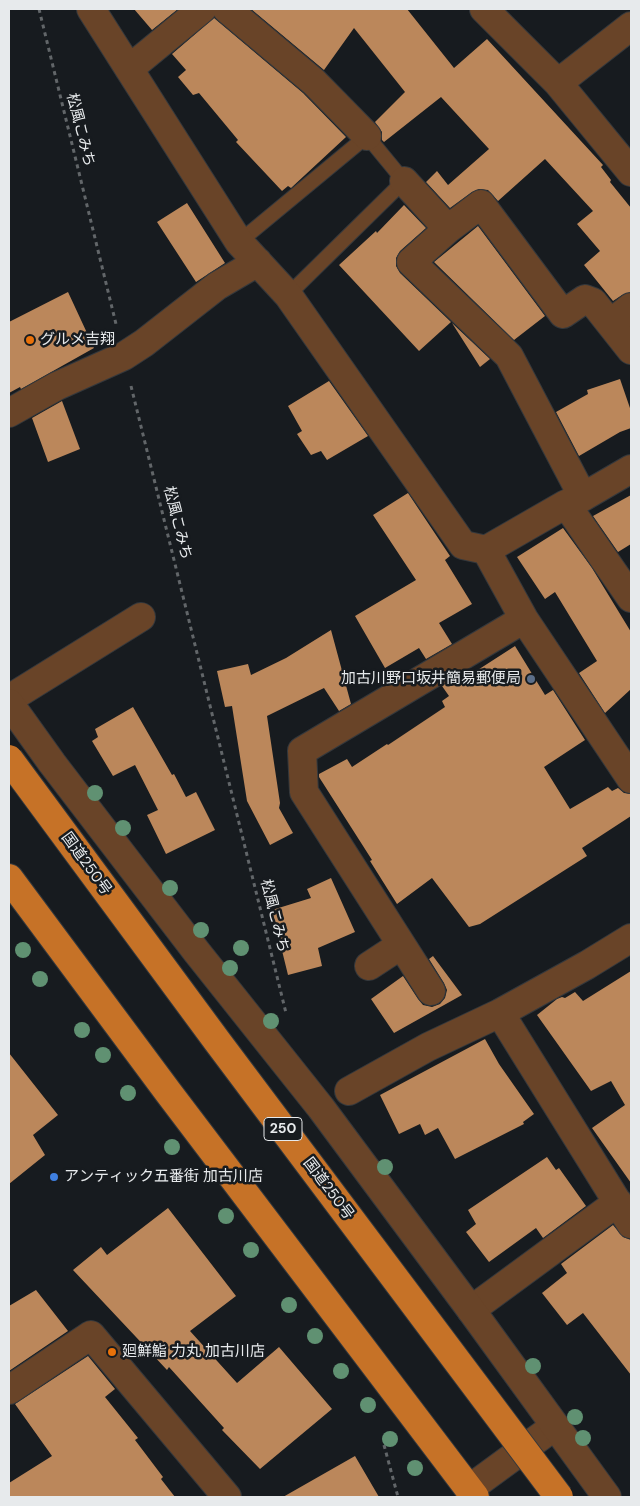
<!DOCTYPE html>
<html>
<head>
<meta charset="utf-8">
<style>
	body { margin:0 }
	#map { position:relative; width:640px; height:1506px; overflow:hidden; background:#171b1f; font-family:"DM Sans",sans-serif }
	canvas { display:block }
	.frame { position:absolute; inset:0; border:10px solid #e7eaec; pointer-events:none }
</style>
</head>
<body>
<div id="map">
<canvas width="640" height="1506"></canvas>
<div class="frame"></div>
</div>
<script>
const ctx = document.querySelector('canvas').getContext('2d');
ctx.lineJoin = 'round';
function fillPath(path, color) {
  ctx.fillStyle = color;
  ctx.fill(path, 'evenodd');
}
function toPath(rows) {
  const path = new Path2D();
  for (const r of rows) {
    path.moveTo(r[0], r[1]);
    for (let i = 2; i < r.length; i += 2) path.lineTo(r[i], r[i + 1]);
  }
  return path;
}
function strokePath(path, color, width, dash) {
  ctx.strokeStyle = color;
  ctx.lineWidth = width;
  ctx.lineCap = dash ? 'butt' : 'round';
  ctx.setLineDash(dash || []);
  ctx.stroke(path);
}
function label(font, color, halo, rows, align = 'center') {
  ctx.font = font + ' "DM Sans","Noto Sans JP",sans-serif';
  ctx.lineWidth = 5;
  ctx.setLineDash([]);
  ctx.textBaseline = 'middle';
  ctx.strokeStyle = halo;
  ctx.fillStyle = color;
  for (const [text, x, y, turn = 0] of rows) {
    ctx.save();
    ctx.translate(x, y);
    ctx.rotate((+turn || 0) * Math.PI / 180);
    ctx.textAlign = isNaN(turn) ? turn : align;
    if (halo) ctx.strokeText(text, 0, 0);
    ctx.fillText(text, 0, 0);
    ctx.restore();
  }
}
fillPath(toPath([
	[134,9,178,9,152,30],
	[251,9,407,9,454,68,487,39,603,165,601,167,611,180,610,182,631,208,631,292,622,295,613,301,584,265,600,251,577,224,593,211,545,159,498,201,488,190,479,189,472,192,450,208,426,182,437,171,448,185,489,149,441,97,384,142,382,140,382,132,375,122,405,92,354,28,324,70],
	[214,18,303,93,346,137,291,188,288,186,282,191,236,142,238,140,199,93,193,95,178,77,186,70,172,54],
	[187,203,225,263,196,282,157,222],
	[404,205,426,228,400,251,396,258,396,266,400,273,451,322,419,351,339,265,376,231,377,233],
	[478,226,545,316,514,340,434,262],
	[68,292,94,348,21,389,20,387,9,393,9,322],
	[452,323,490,359,480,367],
	[620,379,631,411,631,428,620,432,579,456,556,412,588,394,587,390],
	[329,381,368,436,327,460,321,451,311,455,297,434,302,431,288,406],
	[62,401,80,449,48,462,32,418],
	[408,493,450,556,445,560,472,604,439,623,452,644,426,659,419,648,385,668,355,616,416,580,373,515],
	[631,495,631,544,618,552,593,516],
	[563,528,592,568,631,632,631,689,605,713,579,673,597,661,555,592,545,599,517,557],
	[331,630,351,704,339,711,324,688,267,716,280,803,279,808,293,833,270,845,247,801,232,706,225,707,217,671,248,664,251,675,286,658],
	[515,646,545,695,553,690,585,740,544,767,570,809,608,787,612,791,618,788,624,793,631,794,631,816,582,848,587,856,480,924,469,927,432,878,397,904,370,861,372,860,319,777,319,774,347,759,352,767,387,744,388,745,445,707,442,701,449,696,442,686,467,671,470,675],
	[133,707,172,775,174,774,186,797,196,792,215,830,166,854,147,815,158,810,135,765,113,776,92,741,98,737,95,729],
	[331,878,355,932,318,948,322,966,288,975,272,910,311,898,307,889],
	[433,956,462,995,394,1033,371,999,403,976,418,999,423,1005,432,1007,440,1004,445,998,447,990,444,983,429,959],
	[631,971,631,1183,592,1128,625,1105,611,1081,591,1091,537,1015,557,999,562,997,565,998,575,992,583,1001],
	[485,1039,499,1064,534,1114,523,1122,524,1124,455,1159,438,1128,425,1135,420,1124,399,1134,380,1095],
	[9,1053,58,1115,33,1135,45,1155,9,1184],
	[547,1157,556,1170,559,1168,586,1206,543,1238,536,1228,489,1262,466,1232,476,1224,468,1210],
	[168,1208,236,1296,190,1331,237,1383,279,1347,332,1409,260,1469,222,1430,224,1428,169,1367,167,1370,73,1270,101,1247,107,1255],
	[613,1225,623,1237,631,1240,631,1375,583,1313,567,1325,542,1293,567,1273,561,1264],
	[36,1290,68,1331,9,1371,9,1306],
	[88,1356,115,1389,105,1397,138,1438,135,1440,163,1477,161,1479,175,1497,9,1497,9,1483,52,1456,15,1404],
	[355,1456,379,1497,283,1497]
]), '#bb875b');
const service = toPath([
	[239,242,367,136,404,181,288,295]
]);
const minor = toPath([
	[91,9,239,242,288,295,463,545,486,550,566,504,583,497,631,469],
	[227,9,314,82,367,136],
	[484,9,558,83,631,172],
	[129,69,202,9],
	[558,83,631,26],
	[404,181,448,229],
	[611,323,631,307],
	[9,413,57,386,124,356,144,343,217,286,258,262],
	[583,497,509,356,411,262,448,229,481,204,563,314,585,299,593,302,631,350],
	[566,504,631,598],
	[486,550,524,619,631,779],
	[9,699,141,617],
	[369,966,401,945],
	[431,991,304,792,302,751,524,619],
	[500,1013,631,1224],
	[349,1091,428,1047,500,1013,587,965,631,938],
	[471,1310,618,1202],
	[9,1390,91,1335,227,1497],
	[469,1489,555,1426]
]);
const tertiary = toPath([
	[9,703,52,763,196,951,321,1108,471,1310,607,1497]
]);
const trunk = toPath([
	[9,878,168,1092,475,1497]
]);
strokePath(service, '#34383c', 16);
strokePath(minor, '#34383c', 30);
strokePath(tertiary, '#34383c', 30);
strokePath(trunk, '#34383c', 30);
strokePath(toPath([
	[39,9,116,324],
	[131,386,286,1013],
	[384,1445,398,1497]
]), '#626669', 3, [4, 4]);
strokePath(service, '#694428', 14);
strokePath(minor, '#694428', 28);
strokePath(tertiary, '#694428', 28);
strokePath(trunk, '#c67227', 28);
const trunkBridge = toPath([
	[9,759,217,1041,559,1497]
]);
strokePath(trunkBridge, '#34383c', 30, []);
strokePath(trunkBridge, '#c67227', 28);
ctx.fillStyle = '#609172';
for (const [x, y] of [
	[95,793],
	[123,828],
	[170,888],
	[201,930],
	[241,948],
	[23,950],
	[230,968],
	[40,979],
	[271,1021],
	[82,1030],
	[103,1055],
	[128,1093],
	[172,1147],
	[385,1167],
	[226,1216],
	[251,1250],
	[289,1305],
	[315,1336],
	[533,1366],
	[341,1371],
	[368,1405],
	[575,1417],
	[583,1438],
	[390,1439],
	[415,1468]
]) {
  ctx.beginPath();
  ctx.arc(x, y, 8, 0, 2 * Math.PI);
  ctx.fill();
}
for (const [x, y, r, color] of [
	[30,340,5,"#e8710a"],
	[531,679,5,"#5c6f8a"],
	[54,1177,5,"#3f7fe0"],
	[112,1352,5,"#e8710a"]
]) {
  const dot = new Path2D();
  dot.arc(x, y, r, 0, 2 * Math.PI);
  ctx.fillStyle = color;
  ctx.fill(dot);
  strokePath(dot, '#171b1f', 2);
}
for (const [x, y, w] of [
	[283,1129,38]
]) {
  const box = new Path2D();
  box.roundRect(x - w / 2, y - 11.5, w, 23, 4);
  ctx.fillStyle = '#171b1f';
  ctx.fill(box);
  strokePath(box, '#e7eaec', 1);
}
label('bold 14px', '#e7eaec', null, [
	["250",283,1129]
]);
label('15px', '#e7eaec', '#171b1f', [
	["松風こみち",80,130,76],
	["松風こみち",177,523,76],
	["国道250号",86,864,54],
	["松風こみち",274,916,76],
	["国道250号",328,1189,53]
]);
label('15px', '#e7eaec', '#171b1f', [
	["グルメ吉翔",40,340],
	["加古川野口坂井簡易郵便局",521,679,"right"],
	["アンティック五番街 加古川店",64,1177],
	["廻鮮鮨 力丸 加古川店",122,1352]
], 'left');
</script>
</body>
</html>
